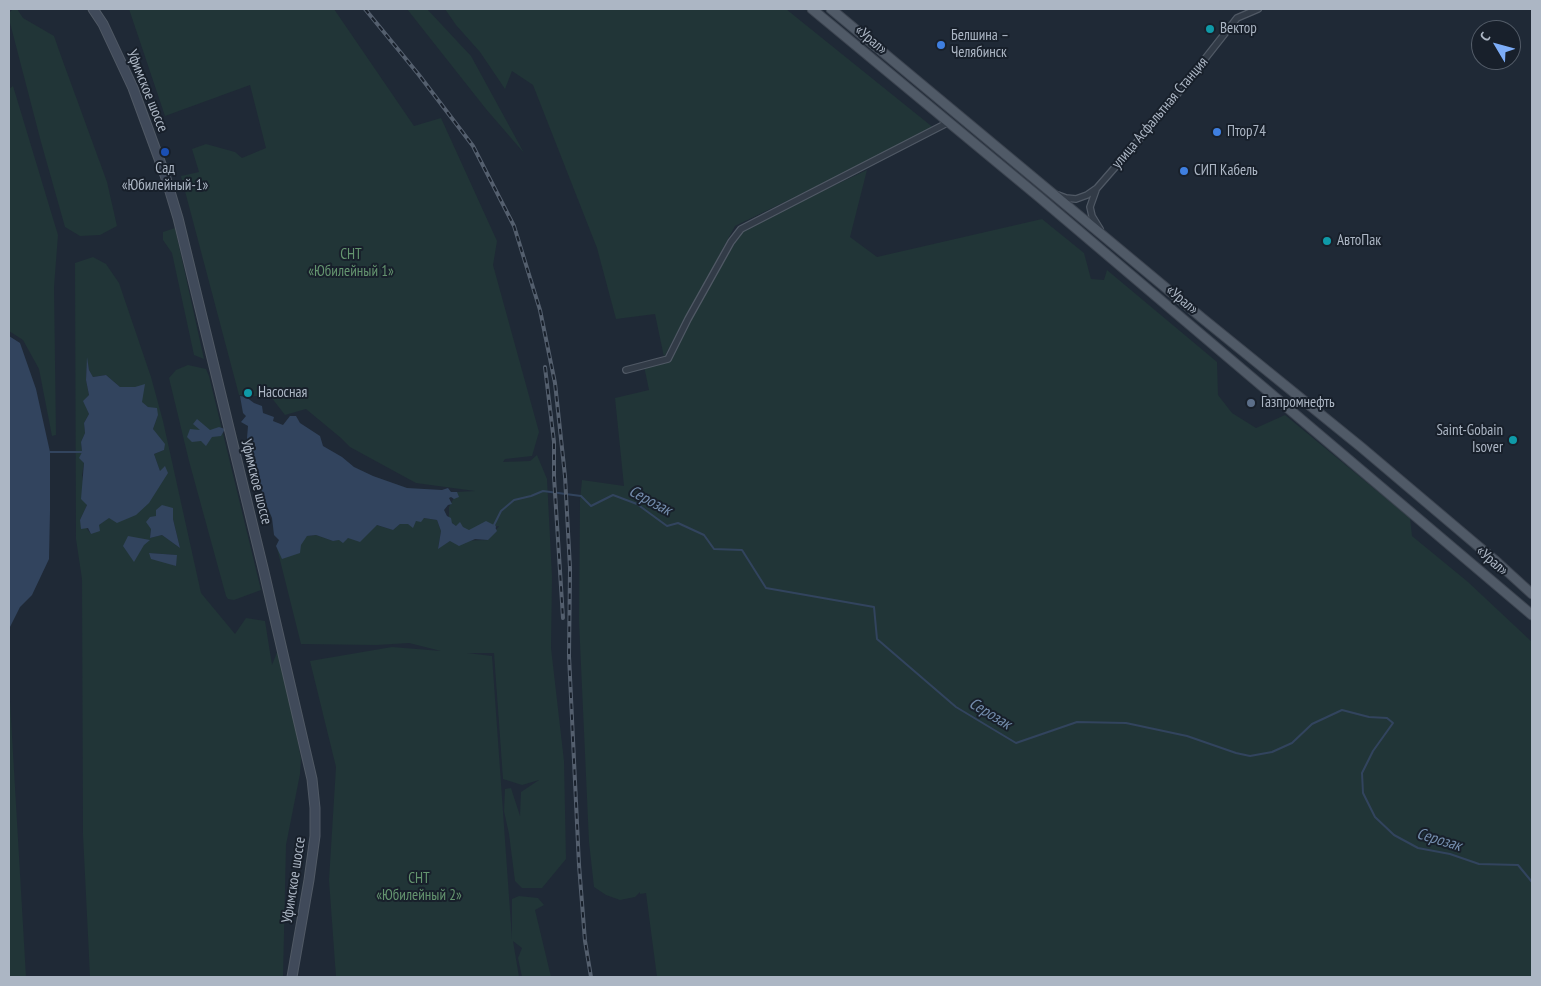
<!DOCTYPE html>
<html>
<head>
<meta charset="utf-8">
<style>
	body { margin:0 }
	#map { position:relative; width:1541px; height:986px; overflow:hidden; background:#1f2936; font-family:"PT Sans Narrow",sans-serif }
	canvas { display:block }
	.frame { position:absolute; inset:0; border:10px solid #acb6c4; pointer-events:none }
	.north { position:absolute; left:1471px; top:20px; width:50px; height:50px; box-sizing:border-box; background:#18202b; border:1px solid #535c68; border-radius:50%; rotate:307deg; font-size:14px; font-weight:700; line-height:20px; text-align:center; color:#acb6c4 }
	.north::after { content:''; display:block; margin:auto; width:18px; height:22px; background:#7dadf8; clip-path:polygon(50% 0,100% 100%,50% 72%,0 100%) }
</style>
</head>
<body>
<div id="map">
<canvas width="1541" height="986"></canvas>
<div class="frame"></div>
<div class="north">С</div>
</div>
<script>
const ctx = document.querySelector('canvas').getContext('2d');
ctx.lineJoin = 'round';
function fillPath(path, color) {
  ctx.fillStyle = color;
  ctx.fill(path, 'evenodd');
}
function toPath(rows) {
  const path = new Path2D();
  for (const r of rows) {
    path.moveTo(r[0], r[1]);
    for (let i = 2; i < r.length; i += 2) path.lineTo(r[i], r[i + 1]);
  }
  return path;
}
function strokePath(path, color, width, dash) {
  ctx.strokeStyle = color;
  ctx.lineWidth = width;
  ctx.lineCap = dash ? 'butt' : 'round';
  ctx.setLineDash(dash || []);
  ctx.stroke(path);
}
function label(font, color, halo, rows, align = 'center') {
  ctx.font = font + ' "PT Sans Narrow",sans-serif';
  ctx.lineWidth = 4;
  ctx.setLineDash([]);
  ctx.textBaseline = 'middle';
  ctx.strokeStyle = halo;
  ctx.fillStyle = color;
  for (const [text, x, y, turn = 0] of rows) {
    ctx.save();
    ctx.translate(x, y);
    ctx.rotate((+turn || 0) * Math.PI / 180);
    ctx.textAlign = isNaN(turn) ? turn : align;
    if (halo) ctx.strokeText(text, 0, 0);
    ctx.fillText(text, 0, 0);
    ctx.restore();
  }
}
fillPath(toPath([
	[13,9,17,9,23,18,54,36,61,56,107,182,117,226,100,235,80,236,65,227,41,142,9,19,9,13],
	[129,9,334,9,414,126,441,118,497,241,493,265,539,432,532,456,505,459,503,462,530,461,537,455,547,479,552,577,551,648,564,761,566,859,542,888,522,888,515,881,509,834,504,811,505,789,511,788,520,816,521,792,539,780,522,785,503,779,494,653,467,653,492,656,512,939,512,899,519,896,538,898,544,905,535,910,551,977,522,977,518,958,522,948,513,941,519,977,336,977,329,880,336,767,310,661,392,647,441,651,409,643,376,645,301,644,277,548,307,536,316,535,333,541,348,538,377,525,393,530,400,524,408,524,424,518,437,520,441,531,438,548,450,541,488,540,499,526,470,532,458,528,449,520,449,507,457,492,475,491,416,483,350,447,341,438,306,409,285,415,271,397,239,395,181,176,199,172,192,149,206,144,235,152,242,158,266,148,250,85,165,116],
	[407,9,427,9,471,56,524,153,486,109],
	[445,9,786,9,935,129,735,226,664,357,655,314,616,319,597,248,533,85,512,71,505,89,480,52,456,25],
	[13,86,58,235,54,287,56,435,52,436,39,369,23,340,9,331,9,89],
	[867,170,850,237,877,257,1042,219,1084,253,1091,279,1104,280,1107,270,1217,362,1218,395,1232,413,1256,428,1285,415,1410,518,1412,536,1468,582,1532,642,1532,977,657,977,646,893,640,894,640,892,635,897,620,900,606,895,594,887,589,842,579,621,580,500,582,480,624,486,615,398,649,390,644,366,664,361,741,233,748,226],
	[175,228,204,359,194,355,172,253,163,240,163,232],
	[93,257,106,264,119,283,151,377,163,421,201,593,235,634,246,618,265,621,272,665,278,650,289,693,301,759,300,774,286,845,283,977,90,977,83,834,82,579,76,539,75,263],
	[87,361,89,370,93,377,106,375,120,387,135,387,141,402,158,415,153,429,164,450,154,454,160,471,109,517,99,525,91,534,80,520,87,505,82,475,84,463,80,458,82,452,81,442,85,433,84,423,89,414,84,401,89,395,86,380],
	[156,516,173,519,180,548,162,535,150,538,151,529],
	[150,553,176,555,176,566,149,554],
	[188,365,206,369,209,376,261,590,234,600,228,599,226,596,189,461,169,378,176,370],
	[9,684,26,977,9,977]
]), '#213537');
fillPath(toPath([
	[9,336,20,343,36,389,50,452,50,511,49,559,32,595,20,607,9,629],
	[87,357,89,370,93,377,106,375,120,387,135,387,145,384,142,402,148,407,157,408,158,415,153,429,165,444,164,450,154,454,160,471,165,466,168,473,149,503,136,515,117,523,109,518,99,525,100,531,91,534,88,528,81,529,80,520,87,505,81,499,84,463,79,458,82,452,81,442,85,433,84,423,89,414,83,401,89,395,86,380],
	[240,396,246,397,254,403,262,406,263,413,274,417,273,421,283,425,290,416,296,416,300,423,320,436,323,446,342,457,354,467,373,476,407,488,442,490,448,488,451,492,457,492,459,497,454,499,451,497,449,498,452,504,448,505,444,510,447,516,451,518,452,523,456,526,460,522,463,527,469,530,486,521,494,525,497,531,488,540,475,539,459,546,450,541,438,549,441,531,437,520,424,518,421,522,416,521,413,528,408,524,400,524,393,530,377,525,360,542,348,538,343,543,339,540,333,541,316,535,307,536,301,545,300,553,282,559,276,546,279,540,274,535,272,518,264,499,247,438,248,426,241,422,246,416,243,413],
	[197,419,210,430,219,427,225,429,221,436,212,437,206,446,201,441,192,442,187,437,190,429,200,430,193,424],
	[162,505,173,508,173,519,180,548,162,535,150,538,151,529,146,522,150,517,156,516,156,510],
	[128,536,150,540,144,545,134,562,123,546],
	[149,553,177,555,176,566,151,559]
]), '#32445e');
strokePath(toPath([
	[50,452,82,452],
	[495,527,494,525,501,511,514,500,531,496,543,491,581,496,591,506,613,495,637,504,667,526,678,523,704,535,714,549,742,550,766,588,874,607,877,639,956,707,1016,743,1077,722,1126,723,1187,736,1236,753,1250,756,1272,752,1292,743,1312,724,1342,710,1369,717,1387,718,1393,723,1373,751,1362,773,1363,793,1375,817,1394,835,1418,848,1450,854,1479,864,1518,865,1532,882]
]), '#32445e', 2);
const street = toPath([
	[1096,190,1090,207,1092,216,1100,229],
	[1058,195,1066,198,1076,199,1087,195,1097,188,1164,111,1237,18,1258,9],
	[626,370,668,359,688,319,731,242,741,229,949,122]
]);
const secondary = toPath([
	[93,9,103,24,133,88,165,175,178,218,264,572,312,779,315,808,315,836,309,880,292,977]
]);
const primary = toPath([
	[812,9,1039,197,1532,615],
	[831,9,1202,318,1361,447,1498,563,1532,594]
]);
strokePath(street, '#505965', 8);
strokePath(secondary, '#505965', 11);
strokePath(primary, '#3c4450', 11);
strokePath(street, '#323b47', 5.5);
strokePath(secondary, '#404a5a', 9);
strokePath(primary, '#505a67', 9);
const rail = toPath([
	[365,9,419,75,473,146,514,226,540,310,555,383,565,476,570,568,569,656,579,865,585,941,591,977],
	[545,367,554,442,554,477,563,618]
]);
strokePath(rail, '#545f6e', 4);
strokePath(rail, '#18202b', 2, [5.5]);
for (const [x, y, r, color] of [
	[1210,29,5,"#0f9aa8"],
	[941,45,5,"#3f7fe0"],
	[1217,132,5,"#3f7fe0"],
	[165,152,5,"#1a4fb4"],
	[1184,171,5,"#3f7fe0"],
	[1327,241,5,"#0f9aa8"],
	[248,393,5,"#0f9aa8"],
	[1251,403,5,"#5c6f8a"],
	[1513,440,5,"#0f9aa8"]
]) {
  const dot = new Path2D();
  dot.arc(x, y, r, 0, 2 * Math.PI);
  ctx.fillStyle = color;
  ctx.fill(dot);
  strokePath(dot, '#18202b', 2);
}
label('15px', '#acb6c4', '#18202b', [
	["Вектор",1220,29],
	["Белшина –",951,36],
	["Челябинск",951,53],
	["Птор74",1227,132],
	["Сад",165,169,"center"],
	["«Юбилейный-1»",165,186,"center"],
	["СИП Кабель",1194,171],
	["АвтоПак",1337,241],
	["Насосная",258,393],
	["Газпромнефть",1261,403],
	["Saint-Gobain",1503,431,"right"],
	["Isover",1503,448,"right"]
], 'left');
label('15px', '#acb6c4', '#18202b', [
	["«Урал»",871,40,40],
	["Уфимское шоссе",147,91,68],
	["улица Асфальтная Станция",1160,113,-50],
	["«Урал»",1182,300,40],
	["Уфимское шоссе",256,482,76],
	["«Урал»",1492,561,41],
	["Уфимское шоссе",294,880,-81]
]);
label('15px', '#64946f', '#18202b', [
	["СНТ",351,255],
	["«Юбилейный 1»",351,272],
	["СНТ",419,879],
	["«Юбилейный 2»",419,896]
]);
label('italic 16px', '#748dad', '#18202b', [
	["Серозак",650,501,28],
	["Серозак",990,714,31],
	["Серозак",1439,840,17]
]);
</script>
</body>
</html>
